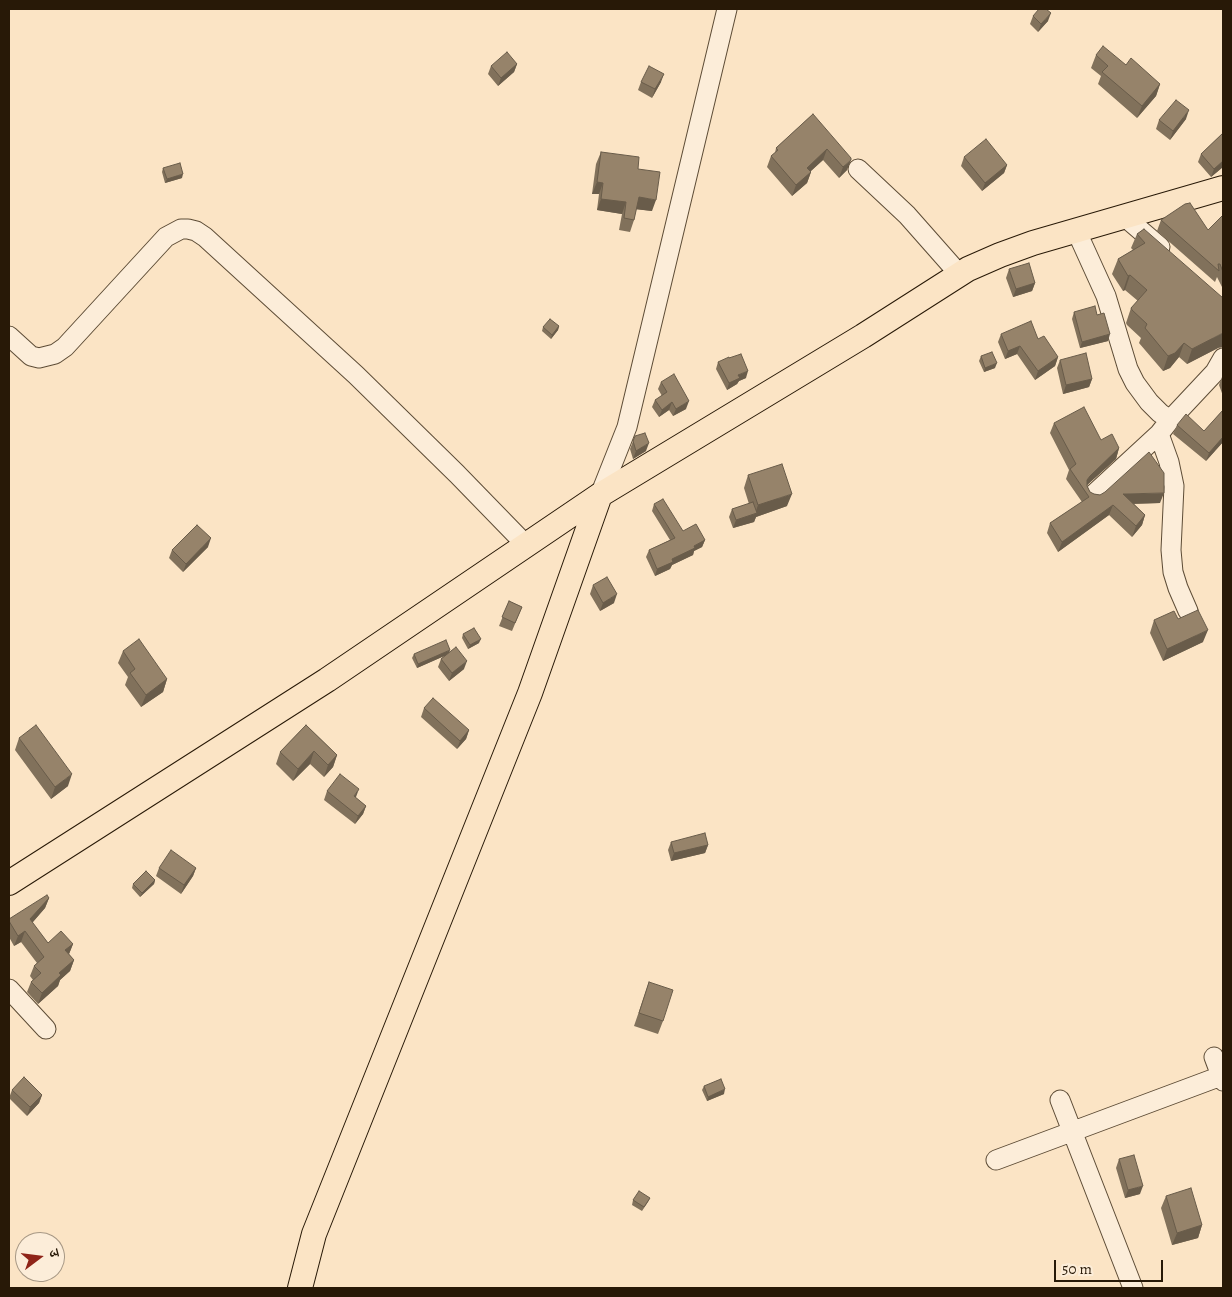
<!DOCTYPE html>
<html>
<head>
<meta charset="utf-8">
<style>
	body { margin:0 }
	#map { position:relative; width:1232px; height:1297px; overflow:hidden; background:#fbe4c5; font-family:Alegreya,"Noto Serif Devanagari",serif }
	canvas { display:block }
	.frame { position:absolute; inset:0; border:10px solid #281907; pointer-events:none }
	.north { position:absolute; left:15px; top:1232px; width:50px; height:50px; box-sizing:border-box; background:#fcedd9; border:1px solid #a79885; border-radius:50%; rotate:75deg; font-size:14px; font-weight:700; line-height:20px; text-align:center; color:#281907 }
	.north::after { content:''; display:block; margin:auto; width:18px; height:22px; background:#8f2418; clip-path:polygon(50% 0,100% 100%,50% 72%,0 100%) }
	.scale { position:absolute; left:1054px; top:1260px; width:109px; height:22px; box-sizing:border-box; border:2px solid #281907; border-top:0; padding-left:6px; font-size:15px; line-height:18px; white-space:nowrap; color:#281907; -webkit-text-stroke:4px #fcedd9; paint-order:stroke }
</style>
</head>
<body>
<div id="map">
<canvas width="1232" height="1297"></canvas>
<div class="frame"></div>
<div class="north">उ</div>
<div class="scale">50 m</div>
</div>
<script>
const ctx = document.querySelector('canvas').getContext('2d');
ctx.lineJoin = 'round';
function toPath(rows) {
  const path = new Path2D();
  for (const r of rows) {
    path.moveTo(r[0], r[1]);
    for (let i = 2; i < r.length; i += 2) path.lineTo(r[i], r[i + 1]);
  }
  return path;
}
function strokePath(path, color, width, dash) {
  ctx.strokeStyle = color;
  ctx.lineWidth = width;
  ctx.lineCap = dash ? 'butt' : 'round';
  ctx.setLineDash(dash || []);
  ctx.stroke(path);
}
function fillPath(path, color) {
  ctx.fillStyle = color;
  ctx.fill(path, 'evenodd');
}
const minor = toPath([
	[858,169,907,215,960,275],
	[1125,217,1160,247],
	[1076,230,1106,296,1128,369,1135,383,1149,402,1160,413,1170,420],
	[9,336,31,356,39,358,55,354,65,347,166,237,181,229,188,229,196,231,205,237,356,375,457,474,527,546],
	[1159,434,1169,462,1174,486,1171,550,1173,572,1178,588,1188,611],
	[1094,494,1159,434,1170,420,1215,372,1223,358],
	[600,495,627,427,727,9],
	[9,989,46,1029],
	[1214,1057,1223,1081],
	[1060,1100,1133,1288],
	[996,1160,1221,1076]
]);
const major = toPath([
	[9,883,327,680,600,495,863,336,968,269,1000,255,1033,243,1223,188],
	[300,1288,314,1234,530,693,600,495]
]);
strokePath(minor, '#5d4c36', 21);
strokePath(major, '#281907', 26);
strokePath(minor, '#fcedd9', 19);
strokePath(major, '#fbe4c5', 24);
fillPath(toPath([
	[1033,16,1048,21,1038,32,1030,24],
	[1096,55,1126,65,1160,84,1156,96,1137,118,1098,84,1101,76,1091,68],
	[517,64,514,72,498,86,488,74,491,66],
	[641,82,661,82,652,98,638,90],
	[813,114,847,170,839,178,823,160,810,172,811,172,807,183,792,196,767,167,771,156,775,153,776,148],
	[1186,119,1170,140,1156,129,1159,120],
	[1223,133,1223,167,1211,177,1198,162,1201,154],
	[601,152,638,169,652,211,636,209,634,220,630,232,619,230,622,214,597,210,599,194,592,194,596,164],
	[964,157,1007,165,1004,173,982,191,961,166],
	[163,168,182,178,165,183,162,172],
	[1223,215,1223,285,1222,287,1217,277,1215,282,1157,231,1161,220,1208,230],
	[1144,229,1218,348,1187,364,1179,357,1170,368,1163,371,1139,343,1141,338,1127,325,1126,323,1131,308,1138,301,1125,290,1123,291,1112,274,1118,259,1133,250,1131,248,1137,234],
	[1009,269,1035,283,1032,291,1013,297,1006,278],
	[1074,312,1097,315,1108,341,1080,348,1072,319],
	[559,326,558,330,551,339,542,331,543,327],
	[1001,334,1038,339,1058,357,1055,366,1035,380,1017,354,1005,359,998,342],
	[981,356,995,368,984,372,979,361],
	[1060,360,1092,379,1089,387,1063,394,1057,368],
	[718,362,746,378,739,381,737,384,727,390,716,369],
	[1223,376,1223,396,1219,385,1222,377],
	[661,382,686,409,673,416,669,410,659,417,652,407,655,400,662,396,658,389],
	[1223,410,1223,442,1206,461,1173,434,1177,425,1204,431],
	[1054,423,1101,440,1119,448,1116,459,1087,485,1090,492,1094,494,1160,503,1134,504,1145,515,1142,525,1132,537,1109,515,1058,552,1047,533,1050,523,1082,502,1066,479,1069,470,1050,433],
	[635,436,646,451,633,459,630,449],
	[748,475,787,506,756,517,754,522,733,528,729,517,732,509,749,504,744,488],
	[654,504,683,531,705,540,702,547,694,551,693,555,672,565,670,569,655,576,646,557,649,550,670,540,652,511],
	[208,547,183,572,169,558,172,550],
	[593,585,614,603,600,611,590,594],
	[509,601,522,607,512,631,499,626],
	[1178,619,1203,642,1163,661,1150,633,1154,620],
	[463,634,479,643,468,649,462,638],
	[123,651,167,679,163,692,141,707,125,685,128,677,118,663],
	[450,652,464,669,449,681,438,667,441,659,444,656,417,668,412,658,414,654],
	[424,708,469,730,466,739,457,749,421,717],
	[306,725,337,755,333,767,324,777,310,764,293,781,276,764,280,752],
	[19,738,68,786,51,799,15,750],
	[327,791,356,798,366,806,363,814,355,824,324,800],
	[671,842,708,845,705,853,671,861,668,850],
	[159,868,196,868,193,876,181,894,156,876],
	[155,880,154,884,140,897,132,888,133,884],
	[49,898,45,908,32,923,48,943,73,944,69,954,74,960,70,971,60,980,58,986,38,1004,27,992,31,982,33,980,30,976,34,966,37,963,21,942,14,946,9,937,9,919],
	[649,982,663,1021,658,1034,634,1026],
	[704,1086,724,1094,707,1101,702,1090],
	[12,1090,42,1095,39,1103,27,1116,9,1098],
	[1119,1159,1140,1194,1125,1198,1116,1168],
	[1166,1196,1202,1225,1198,1238,1172,1245,1161,1208],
	[650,1198,648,1202,642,1211,632,1205,633,1200]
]), '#81715b');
fillPath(toPath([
	[1051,13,1048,21,1038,32,1041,24],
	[517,64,514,72,498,86,501,78],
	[664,74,661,82,652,98,655,89],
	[1160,84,1156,96,1137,118,1142,106],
	[1189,110,1186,119,1170,140,1173,131],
	[827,149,823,160,803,178,807,168],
	[851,160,847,170,839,178,843,167],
	[1223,161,1223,167,1211,177,1214,169],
	[1007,165,1004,173,982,191,985,183],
	[811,172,807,183,792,196,796,185],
	[183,174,182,178,165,183,167,179],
	[597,182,603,183,599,194,592,194],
	[639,197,656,200,652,211,634,209],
	[601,199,626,202,622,214,597,210],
	[1130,275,1125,290,1123,291,1128,276],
	[1035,283,1032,291,1013,297,1016,289],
	[559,326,558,330,551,339,552,335],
	[1223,333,1223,347,1218,348,1187,364,1192,349],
	[1110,334,1108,341,1080,348,1082,342],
	[1184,343,1179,357,1170,368,1163,371,1168,356],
	[1020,346,1017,354,1005,359,1008,351],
	[1058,357,1055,366,1035,380,1038,371],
	[997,363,995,368,984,372,985,368],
	[748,371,746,378,739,381,737,384,727,390,729,383,738,375],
	[1092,379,1089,387,1063,394,1066,385],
	[689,401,686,409,673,416,676,409],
	[672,402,669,410,659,417,662,410],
	[1223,437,1223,442,1206,461,1209,453],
	[649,443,646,451,633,459,636,451],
	[1119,448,1116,459,1086,486,1083,490,1087,480,1090,476],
	[1164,493,1160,503,1119,504,1123,494],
	[792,494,787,506,756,517,754,522,733,528,736,520,755,514,758,505],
	[1113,505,1109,515,1058,552,1062,542],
	[1145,515,1142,525,1132,537,1136,526],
	[211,538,208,547,183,572,186,564],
	[705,540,702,547,694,551,693,555,672,565,670,569,655,576,657,569,672,559],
	[617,594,614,603,600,611,603,603],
	[1208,630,1203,642,1163,661,1167,649],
	[481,639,479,643,468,649,470,645],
	[450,650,449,654,417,668,418,664],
	[467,661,464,669,449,681,452,673],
	[167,679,163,692,141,707,146,695],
	[469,730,466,739,457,749,460,741],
	[314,751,310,764,293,781,298,769],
	[337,755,333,767,324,777,328,765],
	[72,774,68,786,51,799,55,787],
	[359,789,356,797,351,804,354,796],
	[366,806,363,814,355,824,358,816],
	[708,845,705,853,671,861,674,853],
	[196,868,193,876,181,894,184,885],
	[155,880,154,884,140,897,142,893],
	[49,898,45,908,26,930,30,919],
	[25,931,21,942,14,946,18,936],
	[73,944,69,954,65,950],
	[74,960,70,971,60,980,58,986,38,1004,42,993,59,973],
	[725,1089,724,1094,707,1101,708,1097],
	[42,1095,39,1103,27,1116,30,1107],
	[1143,1186,1140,1194,1125,1198,1128,1190],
	[1202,1225,1198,1238,1172,1245,1177,1233]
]), '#695c4a');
const building = toPath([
	[1039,9,1046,9,1051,13,1041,24,1033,16,1039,9],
	[1103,46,1126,65,1131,58,1160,84,1142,106,1102,72,1108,66,1096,55,1103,46],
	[507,52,517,64,501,78,491,66,507,52],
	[649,66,664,74,655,89,641,82,649,66],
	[1176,100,1189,110,1173,131,1159,120,1176,100],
	[813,114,851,158,851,160,843,167,827,149,807,168,811,172,796,185,771,156,778,150,776,148,813,114],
	[1223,133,1223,161,1214,169,1201,154,1223,133],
	[986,139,1007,165,985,183,964,157,986,139],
	[601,152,639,157,638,169,660,172,656,200,639,197,634,220,624,218,626,202,601,199,603,183,597,182,601,152],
	[180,163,183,174,167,179,163,168,180,163],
	[1190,203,1208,230,1223,215,1223,272,1220,264,1218,264,1219,271,1161,220,1185,204,1190,203],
	[1144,229,1223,298,1223,333,1192,349,1184,343,1175,353,1168,356,1145,328,1147,324,1132,310,1131,308,1147,290,1130,275,1128,276,1118,259,1145,243,1137,234,1144,229],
	[1029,263,1035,283,1016,289,1009,269,1029,263],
	[1095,306,1097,315,1104,313,1110,334,1082,342,1074,312,1095,306],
	[550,319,559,326,552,335,543,327,550,319],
	[1031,321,1038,339,1044,336,1058,357,1038,371,1020,346,1008,351,1001,334,1031,321],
	[992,352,997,363,985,368,981,356,992,352],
	[1086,353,1092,379,1066,385,1060,360,1086,353],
	[741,354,748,371,738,375,740,378,729,383,718,362,729,357,729,358,741,354],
	[674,374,689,401,676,409,672,402,662,410,655,400,667,392,661,382,674,374],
	[1084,407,1101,440,1112,434,1119,448,1090,476,1087,480,1087,486,1090,492,1094,494,1100,495,1105,492,1149,452,1164,473,1164,493,1123,494,1145,515,1136,526,1113,505,1062,542,1050,523,1089,497,1070,469,1076,464,1054,423,1084,407],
	[1223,410,1223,437,1209,453,1177,425,1186,414,1204,431,1223,410],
	[645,433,649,443,636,451,633,441,635,436,645,433],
	[782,464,792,494,758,505,748,475,782,464],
	[663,499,683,531,696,524,705,540,694,546,695,548,672,559,673,562,657,569,649,550,675,538,654,504,663,499],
	[753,502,757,513,736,520,732,509,753,502],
	[197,525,211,538,186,564,172,550,197,525],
	[607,577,617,594,603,603,593,585,607,577],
	[509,601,522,607,515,623,502,617,509,601],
	[1198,610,1208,630,1167,649,1154,620,1174,611,1178,619,1198,610],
	[474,628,481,639,470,645,463,634,474,628],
	[139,639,167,679,146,695,130,673,135,669,123,651,139,639],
	[446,640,450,650,418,664,414,654,446,640],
	[456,647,467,661,452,673,441,659,456,647],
	[433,698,469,730,460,741,424,708,433,698],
	[36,725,72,774,55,787,19,738,36,725],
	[306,725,337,755,328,765,314,751,298,769,280,752,306,725],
	[340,774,359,789,354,796,366,806,358,816,327,791,340,774],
	[705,833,708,845,674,853,671,842,705,833],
	[171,850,196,868,184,885,159,868,171,850],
	[146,871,155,880,142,893,133,884,146,871],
	[47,895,49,898,30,919,48,943,61,931,73,944,65,950,74,960,59,973,61,975,42,993,31,982,41,973,34,966,44,957,25,931,18,936,9,921,9,919,47,895],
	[649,982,673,990,663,1021,639,1013,649,982],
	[24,1077,42,1095,30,1107,12,1090,24,1077],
	[721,1079,725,1089,708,1097,704,1086,721,1079],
	[1134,1155,1143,1186,1128,1190,1119,1159,1134,1155],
	[1191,1188,1202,1225,1177,1233,1166,1196,1191,1188],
	[639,1191,650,1198,644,1207,633,1200,639,1191]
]);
fillPath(building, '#96836a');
strokePath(building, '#695c4a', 1);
</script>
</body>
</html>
